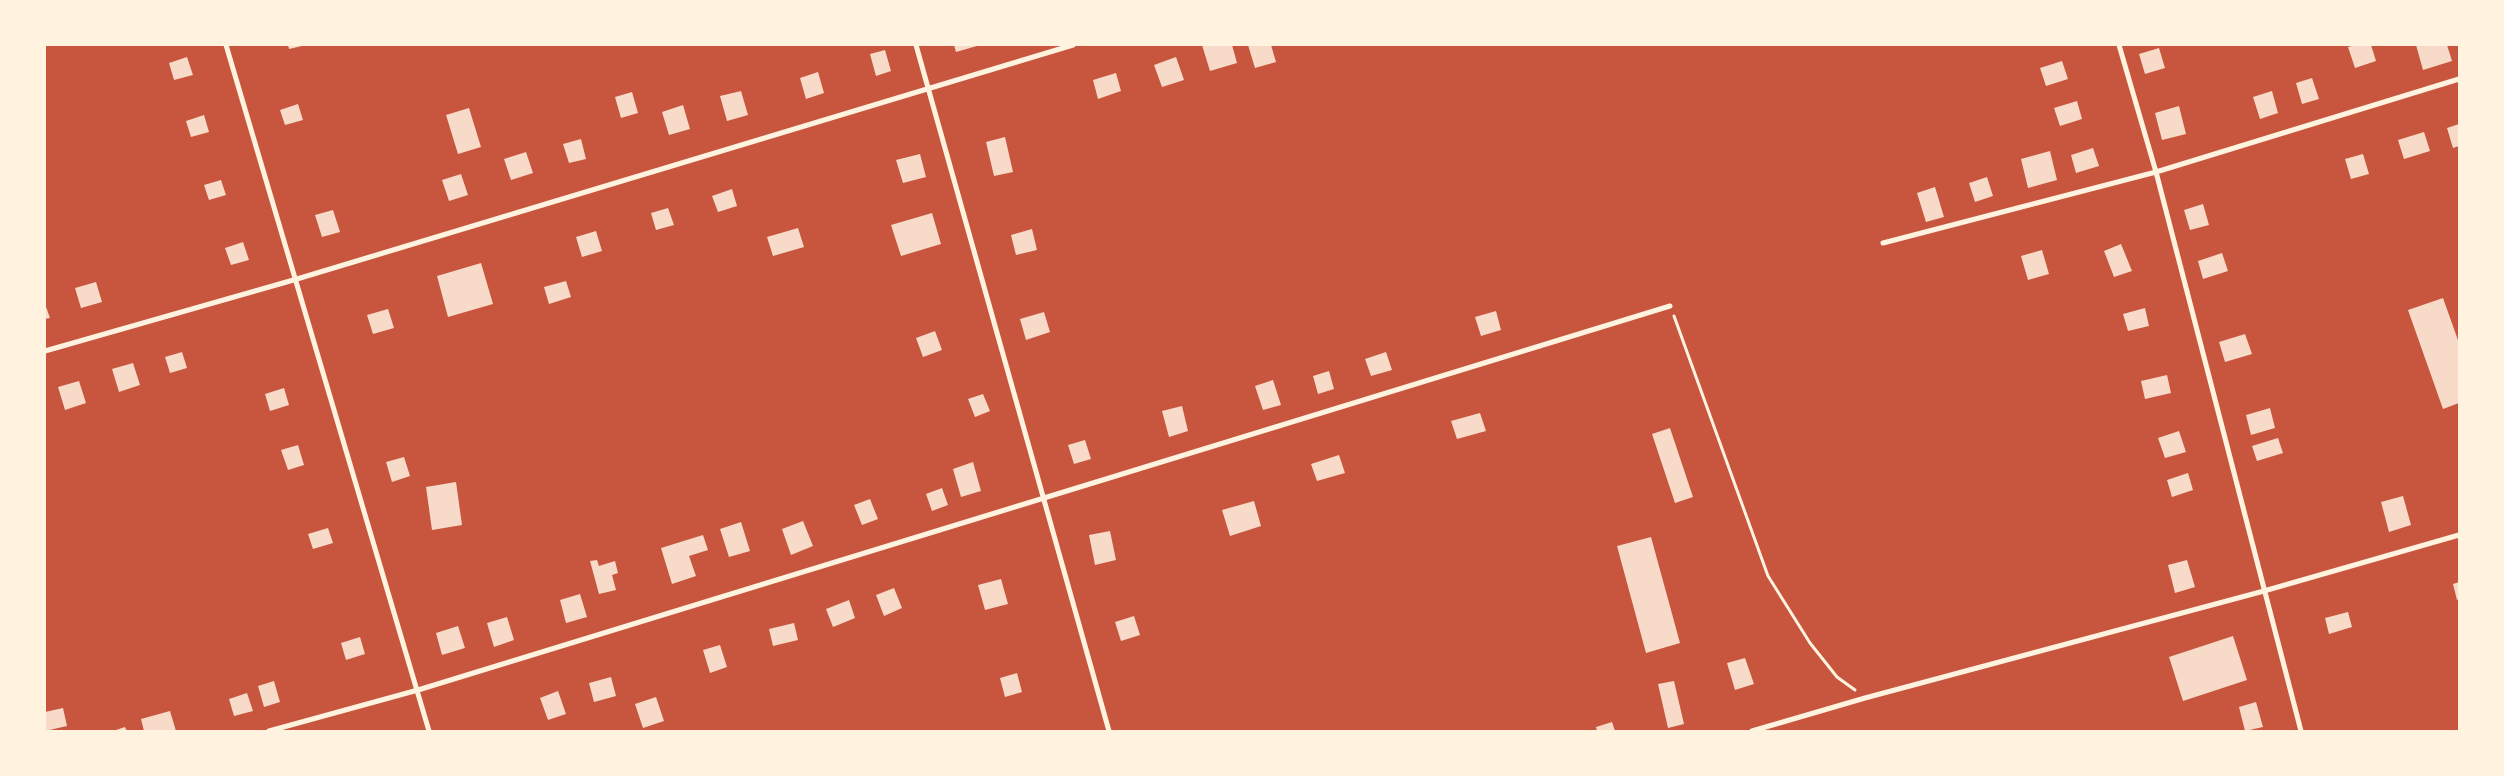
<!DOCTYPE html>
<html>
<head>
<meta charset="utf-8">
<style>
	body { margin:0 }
	#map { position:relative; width:2504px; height:776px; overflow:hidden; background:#c8553d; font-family:"Open Sans",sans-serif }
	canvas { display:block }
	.frame { position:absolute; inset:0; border:46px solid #fff3e0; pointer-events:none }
</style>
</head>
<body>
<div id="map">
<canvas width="2504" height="776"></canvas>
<div class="frame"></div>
</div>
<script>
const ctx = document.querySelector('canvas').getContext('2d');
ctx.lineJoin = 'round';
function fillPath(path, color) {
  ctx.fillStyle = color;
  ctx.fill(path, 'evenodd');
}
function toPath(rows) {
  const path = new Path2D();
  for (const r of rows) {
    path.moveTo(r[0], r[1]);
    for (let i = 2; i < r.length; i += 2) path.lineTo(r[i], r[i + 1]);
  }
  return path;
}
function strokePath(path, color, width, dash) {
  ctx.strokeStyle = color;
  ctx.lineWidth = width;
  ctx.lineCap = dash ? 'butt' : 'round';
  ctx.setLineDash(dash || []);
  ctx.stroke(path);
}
fillPath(toPath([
	[288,45,302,45,302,46,289,49],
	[954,45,977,45,977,46,956,52],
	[1202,45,1232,45,1237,63,1210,71],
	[1248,45,1271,45,1276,62,1255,68],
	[2355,45,2371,45,2376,61,2355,68,2348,47],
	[2416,45,2447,45,2452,61,2423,70],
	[2159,48,2165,68,2145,74,2139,54],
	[885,50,891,71,876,76,870,54],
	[187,57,193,75,174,80,169,63],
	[1176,57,1184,80,1162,87,1154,65],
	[2062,61,2068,79,2046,86,2040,68],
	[818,72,824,93,806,99,800,78],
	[1116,73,1121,91,1098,99,1093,80],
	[2312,78,2319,99,2302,104,2296,83],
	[741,91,748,115,727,121,720,96],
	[2272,91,2278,113,2260,119,2253,97],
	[632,92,638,113,621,118,615,97],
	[2077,101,2082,119,2060,126,2054,108],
	[298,104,303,120,285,125,280,110],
	[683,105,690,129,669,135,662,112],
	[2179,106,2186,134,2162,140,2155,113],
	[469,108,481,147,458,154,446,115],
	[204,115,209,132,191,137,186,121],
	[2459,124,2459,146,2453,148,2447,128],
	[2424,132,2430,151,2404,159,2398,140],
	[1005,137,1013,172,994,176,986,142],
	[581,139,586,159,569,163,563,144],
	[2093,148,2099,166,2076,173,2071,155],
	[2050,151,2057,180,2028,188,2021,159],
	[526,152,533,173,511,180,504,159],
	[920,154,926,177,903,183,896,160],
	[2363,154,2369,174,2351,179,2345,159],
	[461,174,468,195,449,201,442,180],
	[1987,177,1993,196,1975,202,1969,183],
	[221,180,226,195,209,200,204,185],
	[1935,187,1944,217,1926,222,1917,193],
	[732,189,737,206,718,212,712,196],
	[2203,204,2209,225,2190,230,2184,210],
	[668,208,674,225,656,230,651,213],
	[333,210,340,232,322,237,315,215],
	[932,213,941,244,901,256,891,225],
	[798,228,804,247,773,256,767,237],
	[1032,229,1037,250,1016,255,1011,235],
	[596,231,602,251,582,257,576,237],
	[243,242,249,260,231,265,225,248],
	[2121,244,2132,271,2114,277,2104,251],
	[2042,250,2049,274,2028,280,2021,256],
	[2222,253,2228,271,2203,279,2198,261],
	[481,263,493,304,448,317,437,276],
	[566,281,571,297,549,304,544,287],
	[96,282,102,302,81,308,75,288],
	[2443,298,2459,343,2459,403,2443,409,2408,310],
	[45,304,50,318,45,319],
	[2145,308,2149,326,2128,331,2123,314],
	[388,309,394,328,373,334,367,315],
	[1496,311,1501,330,1481,336,1475,317],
	[1044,312,1050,332,1026,340,1020,319],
	[935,331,942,350,923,357,916,338],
	[2245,334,2252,354,2225,362,2219,342],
	[182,352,187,368,170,373,165,357],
	[1386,352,1392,370,1371,376,1365,359],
	[133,363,140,385,119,392,112,369],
	[1329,371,1334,389,1318,394,1313,376],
	[2167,375,2171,393,2145,399,2141,381],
	[1273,380,1281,405,1263,410,1255,386],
	[79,381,86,403,65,410,58,387],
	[284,388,289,405,270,411,265,394],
	[983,394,990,411,975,417,968,399],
	[1182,406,1188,431,1169,437,1162,411],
	[2270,408,2275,428,2251,435,2246,415],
	[1480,413,1486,431,1457,439,1451,421],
	[1670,428,1693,497,1675,503,1652,434],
	[2179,431,2186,452,2165,458,2158,438],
	[2278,438,2283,453,2257,461,2252,446],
	[1085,440,1091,459,1074,464,1068,445],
	[298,445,304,465,288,470,281,450],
	[1339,455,1345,473,1317,481,1311,464],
	[404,457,410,476,392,482,386,462],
	[973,462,981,491,961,497,953,469],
	[2188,473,2193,490,2172,497,2167,480],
	[456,482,462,525,432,530,426,487],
	[942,488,948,505,932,511,926,494],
	[2403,496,2411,525,2389,532,2381,502],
	[870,499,878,519,862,525,854,505],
	[1254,501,1261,526,1230,536,1222,510],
	[803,521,813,546,791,555,782,529],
	[741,522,750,551,729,557,720,529],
	[328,528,333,543,313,549,308,534],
	[1110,531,1116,560,1095,565,1089,535],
	[703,535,708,550,689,556,696,576,672,584,661,548],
	[1651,537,1680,643,1646,653,1617,546],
	[597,560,599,566,615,561,618,573,612,575,616,590,599,594,590,561],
	[2187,560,2195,587,2175,593,2168,565],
	[1001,579,1008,604,985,610,978,585],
	[2459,582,2459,599,2457,600,2453,584],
	[894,588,902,608,884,616,876,595],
	[580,594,587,617,566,623,560,600],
	[849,600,855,618,833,627,826,609],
	[2348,612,2352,627,2329,634,2325,618],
	[1134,616,1140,635,1121,641,1115,622],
	[507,617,514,640,494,647,487,623],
	[794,623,798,640,773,646,769,629],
	[458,626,465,648,442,655,436,633],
	[2233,636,2247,680,2183,701,2169,657],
	[360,637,365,654,346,660,341,643],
	[720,645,727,667,710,673,703,650],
	[1745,658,1754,684,1735,690,1727,663],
	[1017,673,1022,692,1005,697,1000,678],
	[611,677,616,696,594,702,589,683],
	[274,681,280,702,264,707,258,686],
	[1674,681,1684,724,1668,728,1658,684],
	[558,691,566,714,548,720,540,698],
	[247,693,253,711,234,716,229,699],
	[656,697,664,721,643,728,635,704],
	[2256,702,2263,727,2245,731,2239,707],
	[63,708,67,726,45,731,45,712],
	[170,711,176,731,144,731,141,719],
	[1612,722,1615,731,1597,731,1596,727],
	[125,727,127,731,113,731]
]), '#f7dbc8');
strokePath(toPath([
	[1674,316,1768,576,1810,643,1837,677,1855,690]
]), '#fff3e0', 3);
strokePath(toPath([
	[226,45,429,731],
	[916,45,1109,731],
	[2119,45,2156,172,2301,731],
	[1883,243,2156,172,2459,79],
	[45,351,297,279,1073,45],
	[269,731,418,690,1670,306],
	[1752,731,1865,698,2264,591,2459,535]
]), '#fff3e0', 5);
</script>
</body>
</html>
